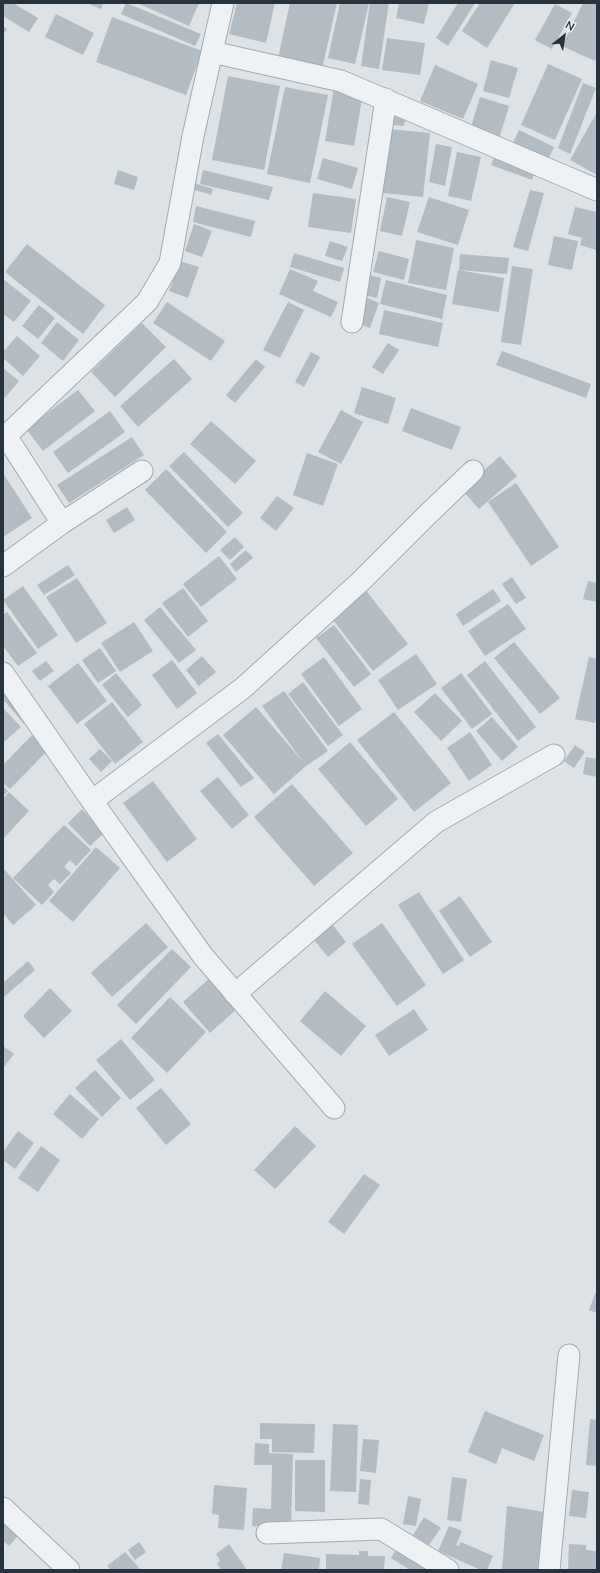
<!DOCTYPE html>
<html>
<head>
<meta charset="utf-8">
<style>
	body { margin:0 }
	#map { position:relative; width:600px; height:1573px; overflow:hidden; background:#dce2e6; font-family:Mulish,sans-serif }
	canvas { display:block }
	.frame { position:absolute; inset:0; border:4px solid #26323d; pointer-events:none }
	.north { position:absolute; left:544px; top:16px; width:40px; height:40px; -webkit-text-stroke:3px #ebf1f4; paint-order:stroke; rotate:30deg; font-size:11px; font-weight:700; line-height:16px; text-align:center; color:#26323d }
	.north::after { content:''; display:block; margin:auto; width:14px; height:18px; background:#26323d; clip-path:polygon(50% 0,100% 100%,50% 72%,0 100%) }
</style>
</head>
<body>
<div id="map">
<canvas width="600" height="1573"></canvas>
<div class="frame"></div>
<div class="north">N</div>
</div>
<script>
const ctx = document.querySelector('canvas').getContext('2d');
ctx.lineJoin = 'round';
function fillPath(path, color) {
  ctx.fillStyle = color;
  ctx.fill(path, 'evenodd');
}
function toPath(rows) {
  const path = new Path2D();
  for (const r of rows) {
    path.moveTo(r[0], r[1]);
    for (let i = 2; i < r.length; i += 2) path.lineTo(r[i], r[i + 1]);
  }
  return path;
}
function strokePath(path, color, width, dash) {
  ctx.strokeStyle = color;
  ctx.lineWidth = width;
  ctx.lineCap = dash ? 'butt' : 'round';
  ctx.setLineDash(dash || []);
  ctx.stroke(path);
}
fillPath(toPath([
	[3,3,13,3,38,18,29,32,3,16],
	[87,3,103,3,101,9],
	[126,3,201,34,195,46,121,14],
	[137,3,199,3,189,26],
	[237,3,275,3,266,43,229,34],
	[290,3,337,3,321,73,277,63],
	[340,3,369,3,355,64,328,58],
	[370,3,389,3,379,69,361,66],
	[399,3,429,3,424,24,396,18],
	[458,3,475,3,448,46,436,38],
	[480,3,515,3,487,48,462,31],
	[583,3,597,3,597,56,595,61,562,46],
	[555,4,572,13,552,49,535,40],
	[56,14,94,33,83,55,45,37],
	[112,17,202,51,186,95,96,62],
	[3,26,7,29,3,35],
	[387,38,425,43,420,75,382,70],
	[491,60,518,68,509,98,483,91],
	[548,64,582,79,555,140,521,125],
	[435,65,478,84,463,119,420,101],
	[228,76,280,86,264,170,212,160],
	[583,83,596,88,570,154,558,148],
	[285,87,328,95,310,183,267,174],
	[334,88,363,93,354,146,325,141],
	[480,97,509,106,499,139,470,130],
	[394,111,406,112,404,126,392,125],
	[597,112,597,175,570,160],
	[389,129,430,133,423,197,383,193],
	[519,130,554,147,546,164,511,147],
	[436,144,452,147,445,186,429,182],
	[497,150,537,165,532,180,491,165],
	[457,152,481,157,471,201,448,196],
	[323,158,358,168,352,189,317,179],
	[118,170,138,177,134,190,114,184],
	[203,170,273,187,269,200,200,184],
	[191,182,213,189,211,195,189,188],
	[530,190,544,193,528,251,513,247],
	[313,193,356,199,351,233,308,227],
	[387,197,410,202,402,236,380,231],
	[429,197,469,210,458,245,417,232],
	[196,206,255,221,251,237,193,222],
	[575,207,597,212,596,250,580,245,582,238,568,234],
	[194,224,212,231,202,257,185,251],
	[554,236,578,241,572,270,548,265],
	[416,240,454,248,446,290,408,283],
	[330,241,348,247,342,261,325,256],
	[27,244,105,305,83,334,5,272],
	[379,251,409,259,404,280,373,272],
	[294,253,344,268,340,282,290,267],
	[460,254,509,258,507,274,459,270],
	[180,261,199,267,188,298,169,291],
	[512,266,533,269,521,345,501,342],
	[290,269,318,281,313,291,338,302,331,317,279,294],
	[458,270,504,278,499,312,452,304],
	[368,275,381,278,377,298,364,295],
	[3,279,31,301,14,322,3,314],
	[386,280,447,295,442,319,380,304],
	[365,297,379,303,370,328,355,322],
	[167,302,225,341,211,361,153,323],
	[288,302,304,310,280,358,263,350],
	[39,305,55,318,38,339,22,326],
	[384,310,443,323,438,347,379,334],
	[57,322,79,340,63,361,41,343],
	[142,323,166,347,115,397,91,372],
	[17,336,40,356,23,376,3,358,3,352],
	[388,343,399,350,383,374,372,367],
	[502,351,591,384,586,398,496,365],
	[311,352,320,357,304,387,295,382],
	[174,359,192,379,138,427,120,406],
	[256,359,265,367,235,403,226,395],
	[3,368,19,381,3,400],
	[362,387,396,398,388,424,354,413],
	[78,390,95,411,43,451,26,429],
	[411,408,461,427,452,450,402,431],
	[341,410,363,422,341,464,318,452],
	[110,411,125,432,68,473,53,452],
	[211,421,256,461,235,484,190,444],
	[132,437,144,455,69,503,57,485],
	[184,452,243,513,228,527,169,466],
	[307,453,338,464,323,506,293,495],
	[500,456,517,476,479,509,462,490],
	[166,469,227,532,206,553,145,490],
	[3,473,32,518,3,537],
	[516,483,559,547,531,566,488,502],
	[277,496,294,508,276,531,260,518],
	[127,507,135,520,114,533,106,520],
	[235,537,244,547,230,560,220,550],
	[246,550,253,558,236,572,230,564],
	[219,556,237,579,201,607,183,584],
	[68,565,75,575,44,595,37,585],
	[512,577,526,598,516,604,502,584],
	[77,578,107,623,76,643,46,597],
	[588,581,597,583,597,602,583,599],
	[23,586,58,635,38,649,3,600],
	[183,588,208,621,188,637,162,603],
	[364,588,408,644,373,671,329,615],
	[493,589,501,601,463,626,456,614],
	[508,604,526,629,485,656,468,631],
	[160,607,196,650,179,663,144,620],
	[7,612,37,653,18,666,3,646,3,615],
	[134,622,153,651,120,672,101,643],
	[334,625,371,674,354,687,316,638],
	[514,642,560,698,540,714,494,658],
	[100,648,116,671,98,683,82,660],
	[416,654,437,684,398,710,378,680],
	[202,656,216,672,199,686,186,670],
	[324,657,362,709,339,726,301,674],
	[589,657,597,659,597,713,595,723,575,719],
	[172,660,197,693,177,709,152,675],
	[46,661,54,671,40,681,32,671],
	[485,661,536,727,518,741,467,675],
	[78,663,107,701,77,724,48,686],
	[116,673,142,705,128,717,102,685],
	[461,673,492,714,472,729,441,688],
	[303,682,343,735,328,746,288,694],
	[3,684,31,718,24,724,3,699],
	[284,691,328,751,306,766,274,794,223,735,256,707,304,763,262,706],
	[435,693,462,721,441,741,414,712],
	[112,702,143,742,115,764,84,724],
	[3,708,21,727,3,743],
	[394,712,451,783,414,812,357,740],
	[492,717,518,747,502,761,476,731],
	[470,732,492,765,469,781,447,748],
	[218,734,254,778,241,787,206,743],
	[32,735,48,750,10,789,3,783,3,765],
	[350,742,398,799,366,826,318,769],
	[575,745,585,752,574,768,564,761],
	[100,749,112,761,101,772,89,759],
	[586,757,597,759,597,777,583,774],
	[218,777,249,815,232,829,200,791],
	[153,781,197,839,167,862,123,803],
	[292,784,353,853,314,886,254,817],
	[3,786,8,791,3,796],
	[9,792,29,811,3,839,3,799],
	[82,809,104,833,90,846,68,823],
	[64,825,91,850,76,866,70,860,64,867,71,873,60,884,54,879,48,885,54,892,42,905,13,878],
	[96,847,120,868,73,922,49,901],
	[3,868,36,905,13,925,3,913],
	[419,892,464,960,443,974,398,905],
	[460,896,492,942,470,957,439,911],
	[146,923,168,947,112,997,91,973],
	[382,923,426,985,397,1006,352,944],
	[333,925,346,942,328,957,314,940],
	[172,949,191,967,136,1024,117,1005],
	[28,961,35,970,3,998,3,983],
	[212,976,239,1007,210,1033,183,1002],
	[50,988,72,1011,44,1038,23,1016],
	[325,991,366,1026,341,1056,300,1021],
	[170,997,206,1032,167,1073,131,1038],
	[414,1009,428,1030,389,1056,375,1035],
	[121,1039,155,1080,130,1100,96,1060],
	[3,1046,14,1054,3,1068],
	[95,1070,121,1098,102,1117,75,1088],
	[161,1088,191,1124,166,1145,136,1108],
	[70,1094,99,1119,82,1139,53,1114],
	[295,1126,316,1146,275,1189,254,1170],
	[18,1131,34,1143,15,1169,3,1160,3,1152],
	[41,1146,60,1160,38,1192,18,1178],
	[364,1174,380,1185,344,1234,328,1222],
	[597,1289,597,1313,589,1310],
	[485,1411,544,1435,534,1461,502,1448,496,1464,468,1452],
	[590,1419,597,1420,597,1466,586,1465],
	[260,1423,315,1424,314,1453,272,1452,272,1439,260,1439],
	[333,1424,358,1425,356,1492,330,1491],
	[363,1439,379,1440,376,1473,360,1471],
	[255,1443,269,1444,269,1453,293,1454,291,1527,252,1526,253,1508,271,1509,272,1465,254,1465],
	[295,1460,325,1460,325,1512,295,1511],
	[452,1477,467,1479,461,1522,447,1520],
	[360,1479,371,1480,369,1505,358,1504],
	[214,1485,247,1488,244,1530,218,1528,219,1515,212,1514],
	[572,1490,589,1492,586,1518,569,1516],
	[408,1496,421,1499,416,1526,403,1524],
	[507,1506,545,1512,542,1570,502,1570],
	[3,1512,23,1530,9,1546,3,1541],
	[424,1517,441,1528,429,1545,413,1535],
	[449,1526,462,1531,456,1545,459,1546,461,1542,493,1556,487,1570,481,1570,438,1551],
	[139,1542,146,1552,135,1560,128,1550],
	[229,1544,247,1570,221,1570,217,1563,220,1561,216,1554],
	[569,1544,586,1545,586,1550,596,1551,597,1570,568,1570],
	[398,1547,434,1570,410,1570,391,1558],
	[359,1551,368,1551,368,1556,385,1556,384,1570,326,1570,326,1554,359,1555],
	[125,1552,141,1570,111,1570,107,1566],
	[284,1553,320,1558,319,1570,281,1570]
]), '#b3bcc3');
const street = toPath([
	[212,52,341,81,597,190],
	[352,322,386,99],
	[3,434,6,436,62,523,3,566],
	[6,436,147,302,170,263,193,136,223,3],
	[62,523,142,471],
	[3,673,92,801,203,956,334,1108],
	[92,801,243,688,360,582,426,516,473,471],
	[235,994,436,822,554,755],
	[3,1508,69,1570],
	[267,1533,381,1529,448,1570],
	[549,1570,569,1355]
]);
strokePath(street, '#a2aab0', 23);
strokePath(street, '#eff2f5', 21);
</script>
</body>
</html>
